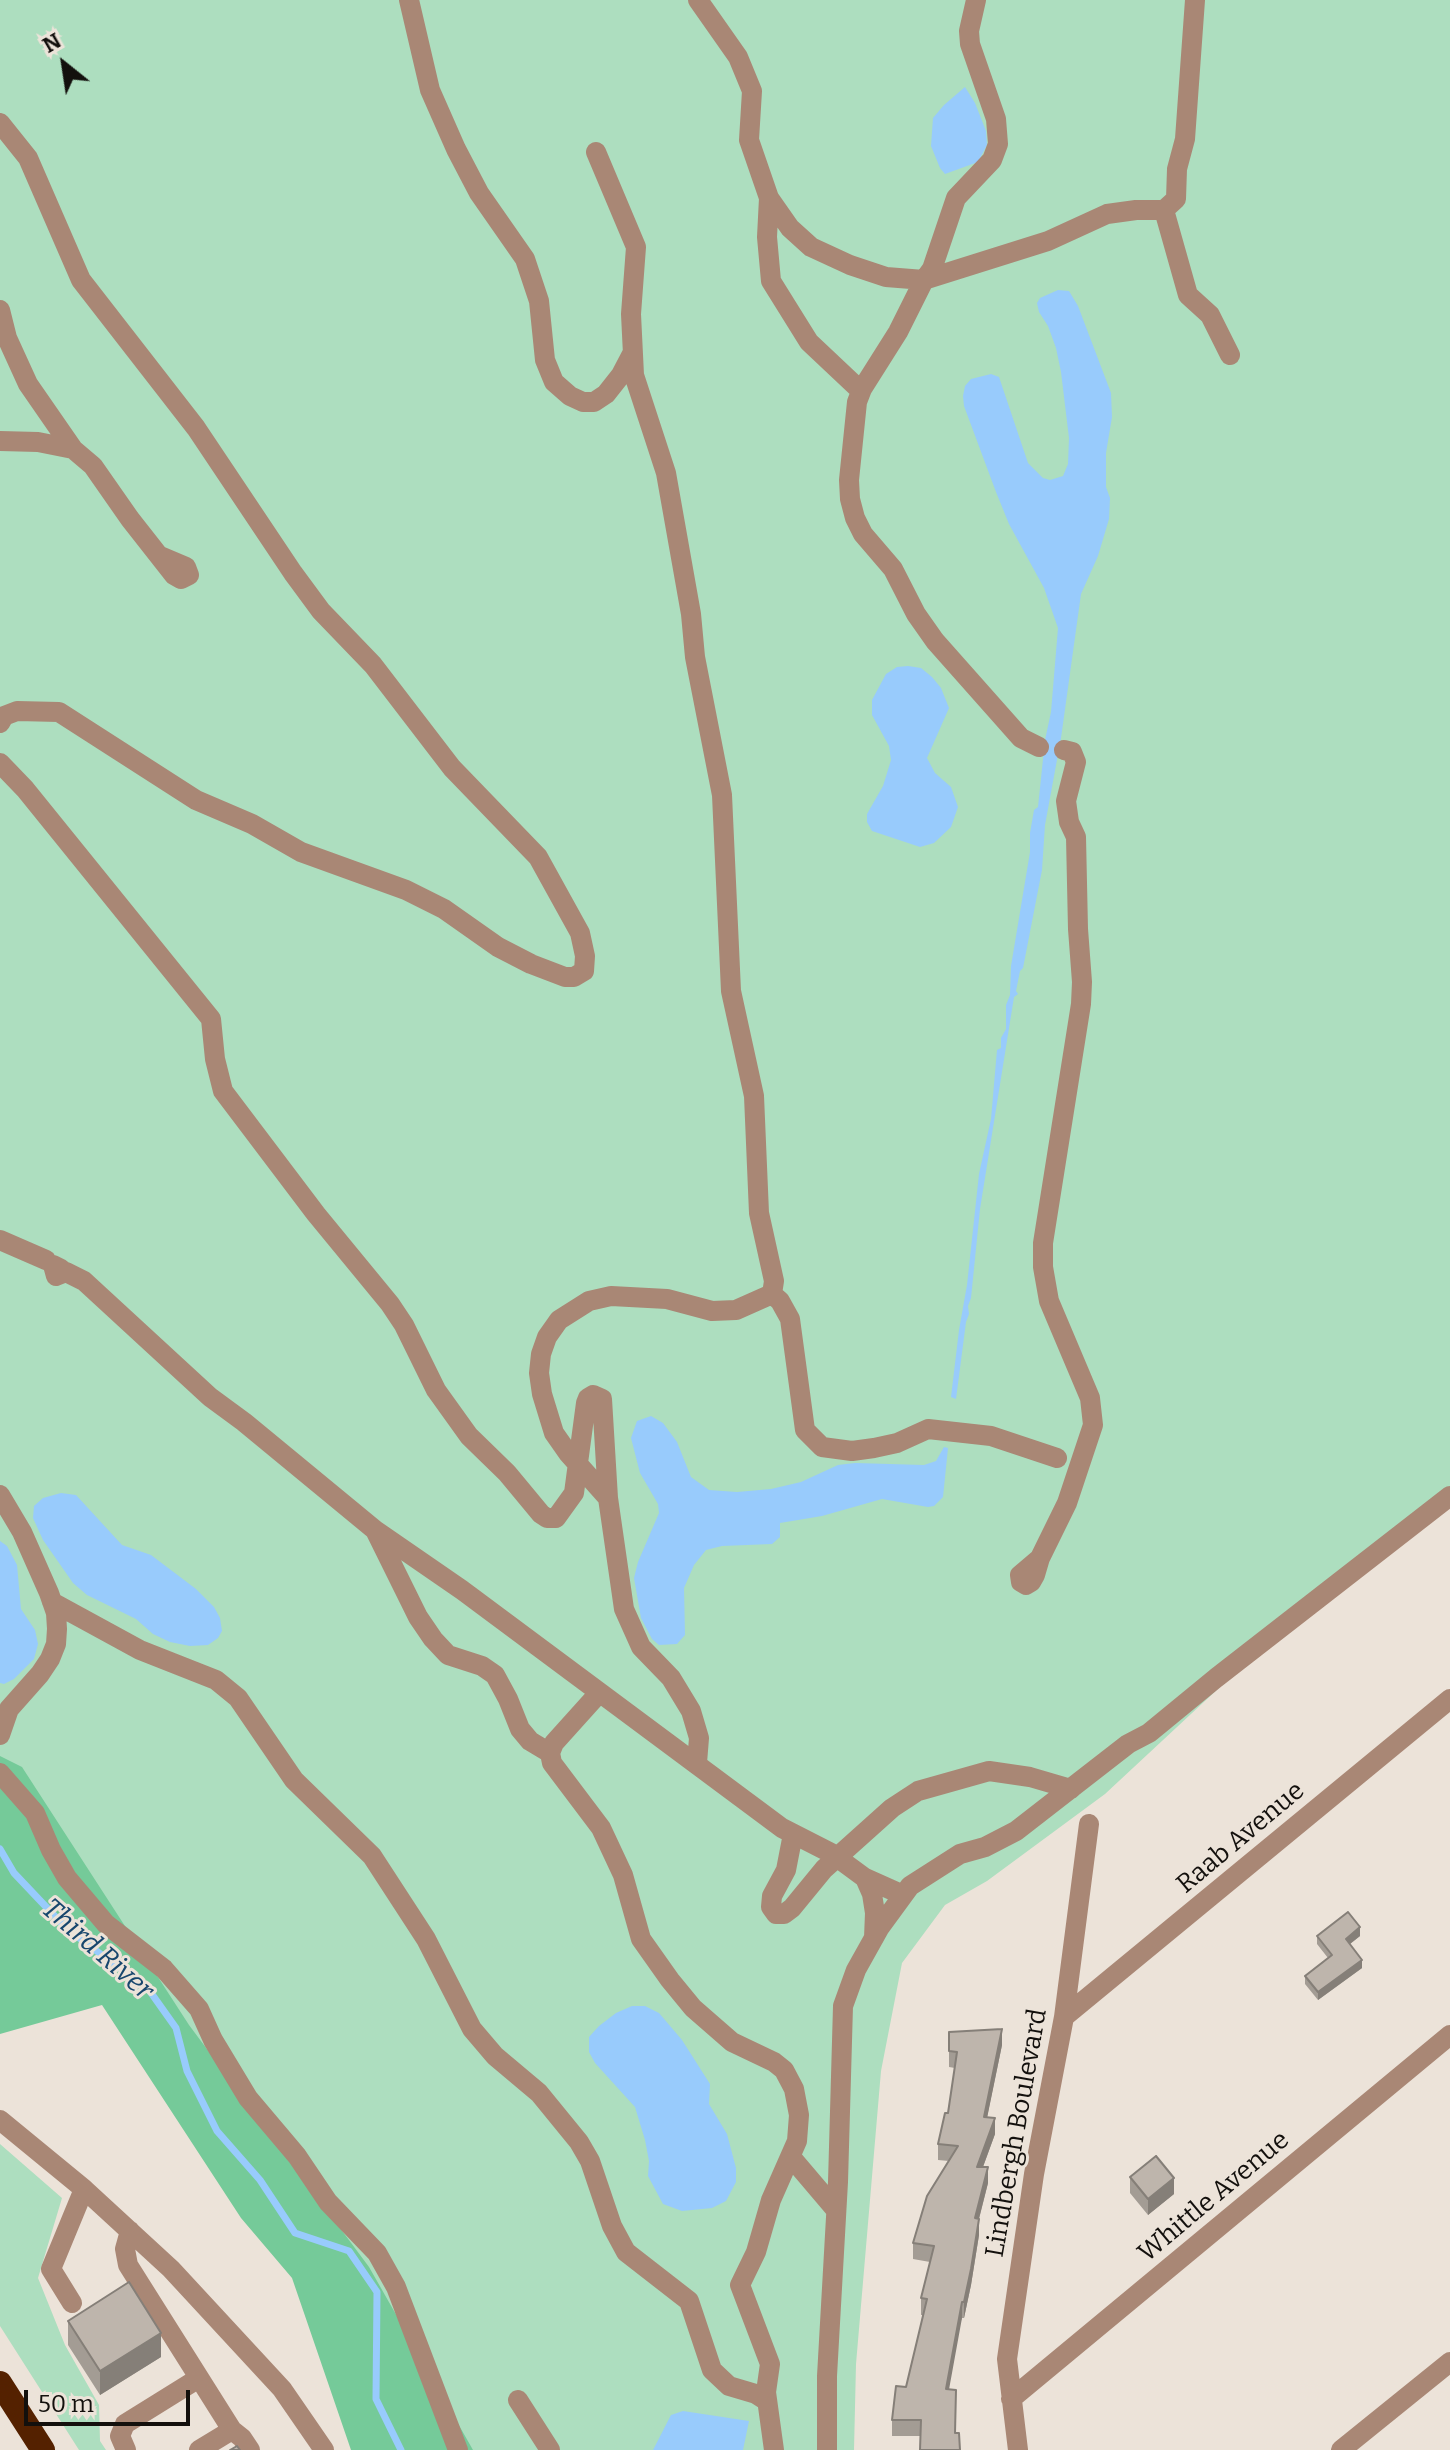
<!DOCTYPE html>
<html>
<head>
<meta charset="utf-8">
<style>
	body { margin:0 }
	#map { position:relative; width:1450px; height:2450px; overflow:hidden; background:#ece3d9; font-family:Bitter,serif }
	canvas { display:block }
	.north { position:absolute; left:24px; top:24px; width:80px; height:80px; -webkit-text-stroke:6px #ece3d9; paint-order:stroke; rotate:330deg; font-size:22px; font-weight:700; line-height:32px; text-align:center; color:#13100d }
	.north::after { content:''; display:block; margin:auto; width:28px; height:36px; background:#13100d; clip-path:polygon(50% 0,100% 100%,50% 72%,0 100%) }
	.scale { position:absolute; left:24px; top:2390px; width:166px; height:36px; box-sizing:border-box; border:4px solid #13100d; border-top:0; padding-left:10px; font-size:24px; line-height:28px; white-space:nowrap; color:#13100d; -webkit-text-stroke:6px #ece3d9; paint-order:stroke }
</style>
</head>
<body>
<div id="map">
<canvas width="1450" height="2450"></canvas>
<div class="north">N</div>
<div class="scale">50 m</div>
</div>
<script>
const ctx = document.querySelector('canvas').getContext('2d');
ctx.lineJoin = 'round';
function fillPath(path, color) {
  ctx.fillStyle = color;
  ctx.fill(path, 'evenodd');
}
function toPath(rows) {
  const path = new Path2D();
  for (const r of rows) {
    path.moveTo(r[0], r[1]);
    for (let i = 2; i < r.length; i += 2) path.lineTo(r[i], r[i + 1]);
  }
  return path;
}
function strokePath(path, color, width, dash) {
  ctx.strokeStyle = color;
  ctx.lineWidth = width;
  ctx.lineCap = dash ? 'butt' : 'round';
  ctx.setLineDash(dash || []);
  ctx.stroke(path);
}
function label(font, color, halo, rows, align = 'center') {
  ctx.font = font + ' Bitter,serif';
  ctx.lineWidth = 6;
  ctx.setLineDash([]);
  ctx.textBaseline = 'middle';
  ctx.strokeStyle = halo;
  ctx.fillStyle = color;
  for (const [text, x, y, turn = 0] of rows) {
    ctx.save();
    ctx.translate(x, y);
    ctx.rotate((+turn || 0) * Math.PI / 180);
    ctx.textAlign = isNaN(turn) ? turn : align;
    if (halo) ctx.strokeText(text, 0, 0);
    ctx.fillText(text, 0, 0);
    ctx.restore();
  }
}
fillPath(toPath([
	[0,0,1450,0,1450,1507,1220,1687,1105,1794,987,1881,945,1905,902,1963,881,2071,856,2364,854,2450,401,2450,376,2399,0,1849],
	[0,2144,62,2198,38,2278,65,2345,99,2405,100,2441,106,2450,79,2450,0,2326]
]), '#addebf');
fillPath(toPath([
	[0,1756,22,1767,189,2025,369,2267,473,2450,351,2450,292,2278,241,2218,102,2005,0,2034]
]), '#75ca99');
fillPath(toPath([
	[965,87,975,103,986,131,987,145,978,162,945,174,940,168,931,146,933,118,944,105],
	[1058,290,1069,291,1078,306,1111,393,1112,417,1106,453,1106,487,1110,498,1109,519,1098,556,1081,594,1061,738,1045,825,1042,870,1023,968,1020,971,1016,991,1018,994,1014,997,980,1209,971,1298,968,1306,969,1314,966,1322,956,1399,951,1397,959,1330,967,1285,979,1174,991,1119,997,1050,1001,1048,1001,1038,1006,1029,1006,1005,1010,995,1011,966,1030,852,1030,833,1034,810,1038,807,1045,740,1051,712,1058,628,1044,588,1009,524,996,492,964,406,963,396,965,386,971,379,991,374,999,377,1028,463,1043,478,1050,480,1063,476,1068,464,1069,438,1061,372,1056,348,1048,326,1039,312,1037,303,1040,298],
	[908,666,921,668,932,677,941,688,949,708,927,758,935,773,951,787,958,807,951,827,934,843,920,847,872,831,867,822,867,814,883,786,891,760,889,746,872,715,872,700,886,674,897,667],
	[651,1416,663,1423,677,1442,691,1477,709,1490,737,1492,771,1489,801,1482,838,1465,855,1463,924,1465,936,1461,944,1447,948,1448,943,1497,934,1506,928,1507,882,1499,822,1516,780,1523,780,1537,772,1544,722,1546,706,1550,694,1565,684,1588,685,1635,677,1644,659,1645,652,1639,641,1618,634,1578,638,1562,659,1513,658,1504,640,1473,631,1438,637,1421],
	[61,1493,76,1495,122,1545,151,1555,196,1589,214,1607,220,1618,222,1631,218,1638,208,1645,190,1646,170,1642,153,1634,136,1619,87,1595,73,1583,43,1540,33,1518,34,1506,43,1498],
	[0,1541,7,1546,17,1565,21,1609,35,1630,38,1644,34,1659,14,1679,4,1684,0,1683],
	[632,2006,645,2006,659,2013,682,2040,710,2084,709,2104,727,2134,736,2168,736,2182,726,2201,712,2208,682,2211,663,2204,648,2176,649,2161,645,2140,635,2107,595,2063,589,2052,589,2037,599,2026,616,2013],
	[683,2411,749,2421,743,2450,653,2450,671,2415]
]), '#98cbfc');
strokePath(toPath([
	[0,1849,14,1873,67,1929,149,1990,176,2028,187,2071,217,2131,260,2180,295,2233,349,2251,377,2292,376,2399,401,2450]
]), '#98cbfc', 7);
strokePath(toPath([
	[409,0,430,90,456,149,479,193,525,259,539,301,545,360,554,382,570,396,583,402,594,402,606,394,621,375,632,354],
	[698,0,738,57,752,91,749,140,769,198,767,237,771,281,809,342,861,391],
	[976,0,969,31,970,44,996,119,998,144,992,160,956,198,932,269,924,280,898,332,862,389,857,402,849,480,850,499,855,518,863,534,893,569,916,614,935,641,1021,738,1039,747],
	[0,123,28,158,81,280,196,428,293,573,321,611,373,665,452,768,538,857,580,933,585,956,584,971,574,977,565,977,531,964,498,947,444,909,406,890,301,852,252,824,196,800,59,712,17,711,4,716,0,723],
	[596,152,636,247,631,314,634,375,666,473,691,614,695,657,722,795,731,991,754,1096,759,1213,774,1281,772,1294],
	[769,198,790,228,811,247,850,265,886,277,924,280,1048,241,1107,214,1136,210,1164,210,1176,199,1177,169,1185,139,1195,0],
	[1164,210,1188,295,1210,315,1230,355],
	[0,310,7,338,28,384,73,449],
	[0,441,38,442,73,449,93,466,130,519,174,575,181,579,189,575,186,567,160,556],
	[0,763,25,789,211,1019,215,1059,223,1091,316,1214,390,1304,404,1325,436,1390,469,1436,507,1473,541,1514,547,1518,556,1518,574,1493,586,1403,588,1398,593,1395,602,1399,608,1498,624,1609,641,1647,671,1678,691,1711,699,1738,697,1763],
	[0,1240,46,1260],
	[61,1269,53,1265,56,1276,66,1272,84,1281,210,1397,244,1422,375,1530,462,1590,782,1828,831,1853,865,1878,903,1895],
	[772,1294,780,1301,790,1319,805,1430,822,1447,852,1451,874,1448,897,1443,928,1429,991,1436,1057,1458],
	[0,1495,22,1532,49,1593,56,1613,57,1629,56,1644,50,1659,40,1674,9,1709,0,1735],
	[608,1498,568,1453,554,1433,542,1394,539,1373,541,1354,547,1337,559,1320,589,1301,611,1296,667,1299,712,1311,736,1310,772,1294],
	[375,1530,418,1617,433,1639,448,1655,482,1666,495,1675,508,1699,520,1729,530,1741,550,1753],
	[1040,1558,1020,1575,1021,1582,1026,1585,1031,1582,1035,1575,1040,1558,1067,1503,1093,1425,1090,1398,1049,1301,1043,1267,1043,1243,1081,1004,1082,982,1078,929,1076,837,1069,822,1066,801,1076,762,1072,752,1064,750],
	[52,1602,140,1650,216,1680,238,1698,294,1780,372,1856,426,1939,472,2029,495,2056,539,2093,579,2142,590,2161,612,2226,626,2252,689,2301,712,2370,729,2386,756,2394,767,2401],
	[599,1693,554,1743,550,1753,552,1763,601,1828,623,1875,641,1939,670,1980,693,2008,732,2042,774,2062,784,2070,794,2089,799,2115,797,2141,771,2200,756,2252,740,2285,770,2364,766,2392,774,2450],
	[0,1773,35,1813,51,1850,67,1878,106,1924,164,1969,199,2009,213,2040,248,2098,297,2156,328,2202,377,2253,396,2287,458,2450],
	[793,1834,786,1870,772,1896,771,1907,776,1914,784,1914,792,1908,824,1869,892,1808,918,1791,989,1771,1030,1777,1071,1789],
	[865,1878,872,1894,875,1913,874,1938],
	[1064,2017,1450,1699],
	[0,2120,84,2189,171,2269,282,2389,324,2450],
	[791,2157,836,2210],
	[130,2231,125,2249,128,2265,232,2430,199,2450],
	[72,2303,51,2269,84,2189],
	[1011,2399,1450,2035],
	[518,2400,550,2450],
	[232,2430,242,2438,250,2450],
	[126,2450,120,2436,125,2424,199,2378],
	[827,2450,827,2376,838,2182,843,2006,856,1970,880,1927,910,1886,960,1854,985,1847,1016,1831,1128,1744,1149,1733,1216,1678,1450,1496],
	[1018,2450,1007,2359,1034,2174,1064,2017,1089,1824],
	[1341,2450,1450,2362]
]), '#a98775', 20);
strokePath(toPath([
	[0,2383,43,2450]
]), '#542100', 24);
fillPath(toPath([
	[1317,1936,1360,1936,1350,1944,1362,1968,1318,2000,1305,1984,1305,1976,1328,1958,1317,1944],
	[949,2032,1002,2045,987,2117,995,2134,983,2167,988,2183,979,2219,979,2235,971,2285,964,2318,962,2318,921,2436,892,2436,892,2420,906,2387,923,2315,921,2315,921,2298,930,2262,913,2259,913,2243,949,2161,938,2160,938,2144,948,2113,955,2068,949,2067],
	[1130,2177,1174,2194,1148,2215,1130,2193],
	[68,2321,161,2357,100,2395,68,2345]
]), '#a39c94');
fillPath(toPath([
	[1360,1927,1360,1936,1346,1947,1346,1939],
	[1362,1960,1362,1968,1318,2000,1318,1992],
	[1002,2029,1002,2045,984,2133,984,2117],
	[995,2118,995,2134,977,2183,977,2167],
	[988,2167,988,2183,975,2234,975,2218],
	[1174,2178,1174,2194,1148,2215,1148,2199],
	[979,2219,979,2235,971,2285,964,2318,964,2302],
	[962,2302,962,2318,946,2406,946,2389],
	[161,2333,161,2357,100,2395,100,2371]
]), '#857f78');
const building = toPath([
	[1348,1912,1360,1927,1346,1939,1362,1960,1318,1992,1305,1976,1332,1955,1317,1936,1348,1912],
	[1002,2029,984,2117,995,2118,977,2167,988,2167,975,2218,979,2219,971,2269,964,2302,962,2302,946,2389,956,2390,955,2433,959,2433,960,2450,920,2450,921,2420,892,2420,896,2386,906,2387,927,2299,921,2298,934,2246,913,2243,927,2196,958,2146,938,2144,945,2113,948,2113,957,2052,949,2051,949,2032,1002,2029],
	[1156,2156,1174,2178,1148,2199,1130,2177,1156,2156],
	[129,2282,161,2333,100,2371,68,2321,129,2282],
	[237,2446,240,2450,230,2450,237,2446]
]);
fillPath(building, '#beb5ac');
strokePath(building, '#857f78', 2);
label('26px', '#13100d', '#ece3d9', [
	["Raab Avenue",1241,1838,-40],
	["Lindbergh Boulevard",1017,2133,-80],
	["Whittle Avenue",1214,2197,-40]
]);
label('italic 28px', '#17466d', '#ece3d9', [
	["Third River",97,1950,41]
]);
</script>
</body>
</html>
